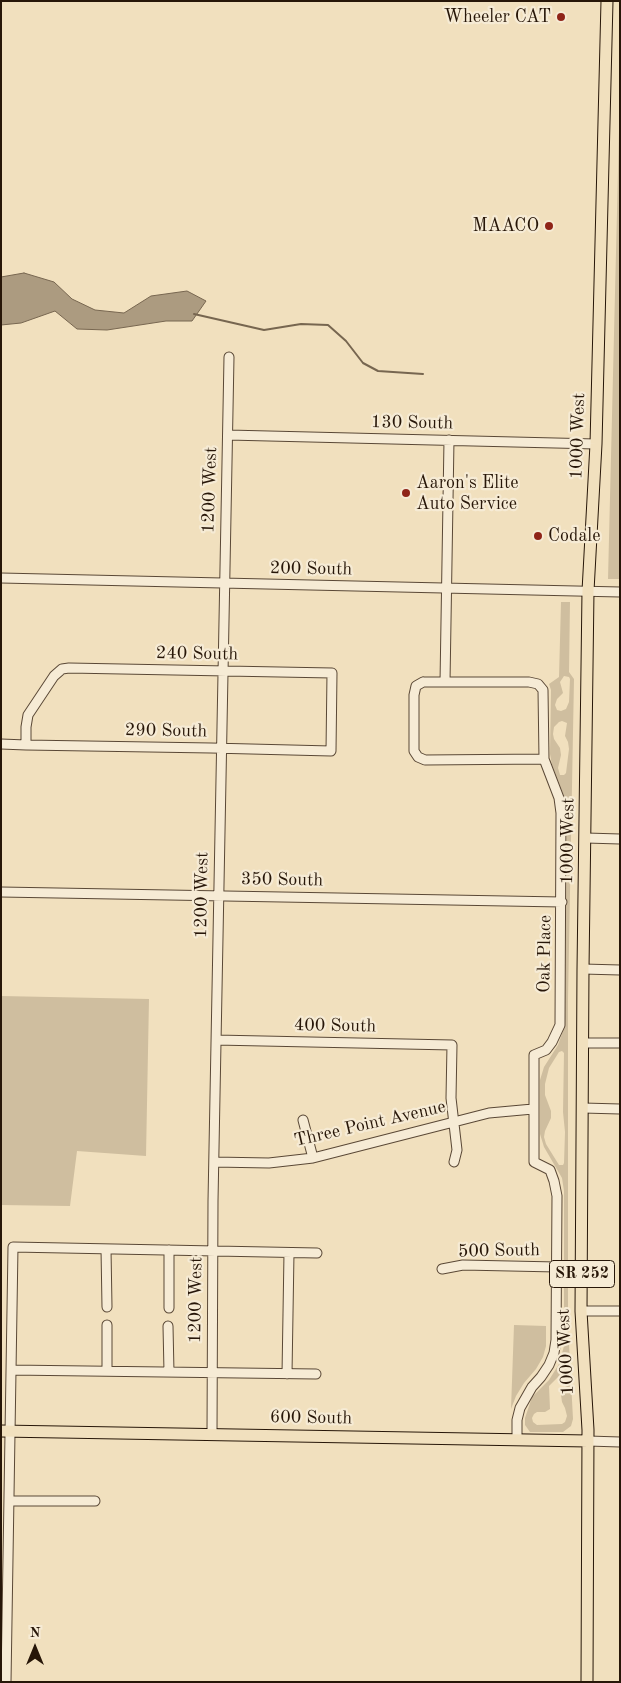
<!DOCTYPE html>
<html>
<head>
<meta charset="utf-8">
<style>
	body { margin:0 }
	#map { position:relative; width:621px; height:1683px; overflow:hidden; background:#f1e0be; font-family:"Old Standard TT",serif }
	canvas { display:block }
	.frame { position:absolute; inset:0; border:2px solid #271608; pointer-events:none }
	.north { position:absolute; left:10px; top:1623px; width:50px; height:50px; -webkit-text-stroke:4px #f6ebd5; paint-order:stroke; rotate:0deg; font-size:14px; font-weight:700; line-height:20px; text-align:center; color:#271608 }
	.north::after { content:''; display:block; margin:auto; width:18px; height:22px; background:#271608; clip-path:polygon(50% 0,100% 100%,50% 72%,0 100%) }
</style>
</head>
<body>
<div id="map">
<canvas width="621" height="1683"></canvas>
<div class="frame"></div>
<div class="north">N</div>
</div>
<script>
const ctx = document.querySelector('canvas').getContext('2d');
ctx.lineJoin = 'round';
function fillPath(path, color) {
  ctx.fillStyle = color;
  ctx.fill(path, 'evenodd');
}
function toPath(rows) {
  const path = new Path2D();
  for (const r of rows) {
    path.moveTo(r[0], r[1]);
    for (let i = 2; i < r.length; i += 2) path.lineTo(r[i], r[i + 1]);
  }
  return path;
}
function strokePath(path, color, width, dash) {
  ctx.strokeStyle = color;
  ctx.lineWidth = width;
  ctx.lineCap = dash ? 'butt' : 'round';
  ctx.setLineDash(dash || []);
  ctx.stroke(path);
}
function label(font, color, halo, rows, align = 'center') {
  ctx.font = font + ' "Old Standard TT",serif';
  ctx.lineWidth = 4.5;
  ctx.setLineDash([]);
  ctx.textBaseline = 'middle';
  ctx.strokeStyle = halo;
  ctx.fillStyle = color;
  for (const [text, x, y, turn = 0] of rows) {
    ctx.save();
    ctx.translate(x, y);
    ctx.rotate((+turn || 0) * Math.PI / 180);
    ctx.textAlign = isNaN(turn) ? turn : align;
    if (halo) ctx.strokeText(text, 0, 0);
    ctx.fillText(text, 0, 0);
    ctx.restore();
  }
}
fillPath(toPath([
	[620,89,620,579,608,579],
	[561,602,570,602,569,672,574,679,568,999,568,1325,573,1419,571,1426,563,1432,530,1432,525,1425,525,1418,532,1397,549,1380,559,1364,564,1346,564,1191,562,1178,544,1147,540,1134,540,1080,544,1067,558,1045,563,1031,565,1017,567,810,566,801,552,765,550,754,551,690,549,684,559,677],
	[564,676,569,677,570,679,569,702,566,709,561,711,557,710,555,705,557,699,563,693,560,682],
	[562,721,567,723,565,736,568,742,569,749,566,773,564,775,560,775,558,768,561,755,560,748,554,739,553,734,554,727,559,722],
	[562,1051,564,1053,563,1112,565,1132,564,1163,563,1165,559,1165,546,1144,544,1137,545,1131,551,1118,551,1111,545,1095,545,1084,549,1068,559,1052],
	[560,1375,564,1375,567,1378,567,1384,561,1395,562,1402,565,1408,567,1416,565,1422,562,1424,537,1425,533,1422,532,1418,534,1414,537,1412,545,1412,550,1409,549,1386],
	[1,996,149,999,146,1156,77,1151,70,1206,1,1205],
	[514,1325,546,1326,546,1346,543,1357,536,1369,524,1383,516,1396,511,1409]
]), '#cfbe9f');
const water = toPath([
	[24,273,54,282,72,299,95,310,124,313,151,296,187,291,206,301,192,321,166,321,107,330,77,329,55,311,21,323,1,325,1,277,24,273]
]);
fillPath(water, '#ac9b80');
strokePath(water, '#776650', 1);
strokePath(toPath([
	[194,314,264,330,301,324,328,325,346,341,363,363,378,371,423,374]
]), '#776650', 2);
const minor = toPath([
	[228,435,596,444],
	[1,578,620,592],
	[423,682,529,682,538,684,543,690,544,759,425,760,418,757,414,751,414,695,416,686,423,682],
	[445,682,449,440],
	[1,744,26,745,211,748,331,751,332,673,69,668,62,669,54,676,28,715,26,727,26,745],
	[586,838,620,839],
	[1,892,562,902],
	[583,969,620,970],
	[216,1040,452,1045,451,1098,457,1150,454,1162],
	[583,1043,620,1043],
	[583,1108,620,1109],
	[303,1120,313,1158],
	[214,1162,269,1163,313,1158,489,1113,533,1109],
	[106,1249,107,1307],
	[169,1250,169,1308],
	[442,1269,463,1265,557,1267],
	[581,1311,620,1311],
	[168,1326,169,1372],
	[11,1370,316,1374],
	[107,1371,107,1325],
	[287,1374,289,1253],
	[212,1434,213,1201,229,357],
	[517,1439,517,1420,520,1408,532,1387,541,1377,549,1365,554,1353,556,1340,557,1196,554,1181,550,1170,534,1162,534,1055,546,1050,552,1042,560,1025,561,813,559,798,544,759],
	[588,1441,620,1442],
	[10,1501,95,1501],
	[6,1682,13,1247,317,1253]
]);
const major = toPath([
	[1,1431,588,1441],
	[587,1682,588,1430,581,1311,583,969,588,591,596,444,607,1]
]);
strokePath(minor, '#5a4836', 11);
strokePath(major, '#271608', 13);
strokePath(minor, '#f6ebd5', 9);
strokePath(major, '#f1e0be', 11);
for (const [x, y, r, color] of [
	[561,17,5,"#8f2418"],
	[549,226,5,"#8f2418"],
	[406,493,5,"#8f2418"],
	[538,536,5,"#8f2418"]
]) {
  const dot = new Path2D();
  dot.arc(x, y, r, 0, 2 * Math.PI);
  ctx.fillStyle = color;
  ctx.fill(dot);
  strokePath(dot, '#f6ebd5', 2);
}
for (const [x, y, w] of [
	[582,1274,65]
]) {
  const box = new Path2D();
  box.roundRect(x - w / 2, y - 13.5, w, 27, 4);
  ctx.fillStyle = '#f6ebd5';
  ctx.fill(box);
  strokePath(box, '#271608', 1);
}
label('bold 16px', '#271608', null, [
	["SR 252",582,1274]
]);
label('18px', '#271608', '#f6ebd5', [
	["Wheeler CAT",551,17],
	["MAACO",539,226],
	["Aaron's Elite",416,483,"left"],
	["Auto Service",416,504,"left"],
	["Codale",548,536,"left"]
], 'right');
label('18px', '#271608', '#f6ebd5', [
	["130 South",412,423,1],
	["1000 West",578,436,-88],
	["1200 West",210,490,-88],
	["200 South",311,569,1],
	["240 South",197,654,1],
	["290 South",166,731,1],
	["1000 West",568,841,-89],
	["350 South",282,880,1],
	["1200 West",202,895,-89],
	["Oak Place",545,954,-89],
	["400 South",335,1026,1],
	["Three Point Avenue",370,1124,-13],
	["500 South",499,1251,-1],
	["1200 West",196,1300,-89],
	["1000 West",566,1352,-93],
	["600 South",311,1418,1]
]);
</script>
</body>
</html>
